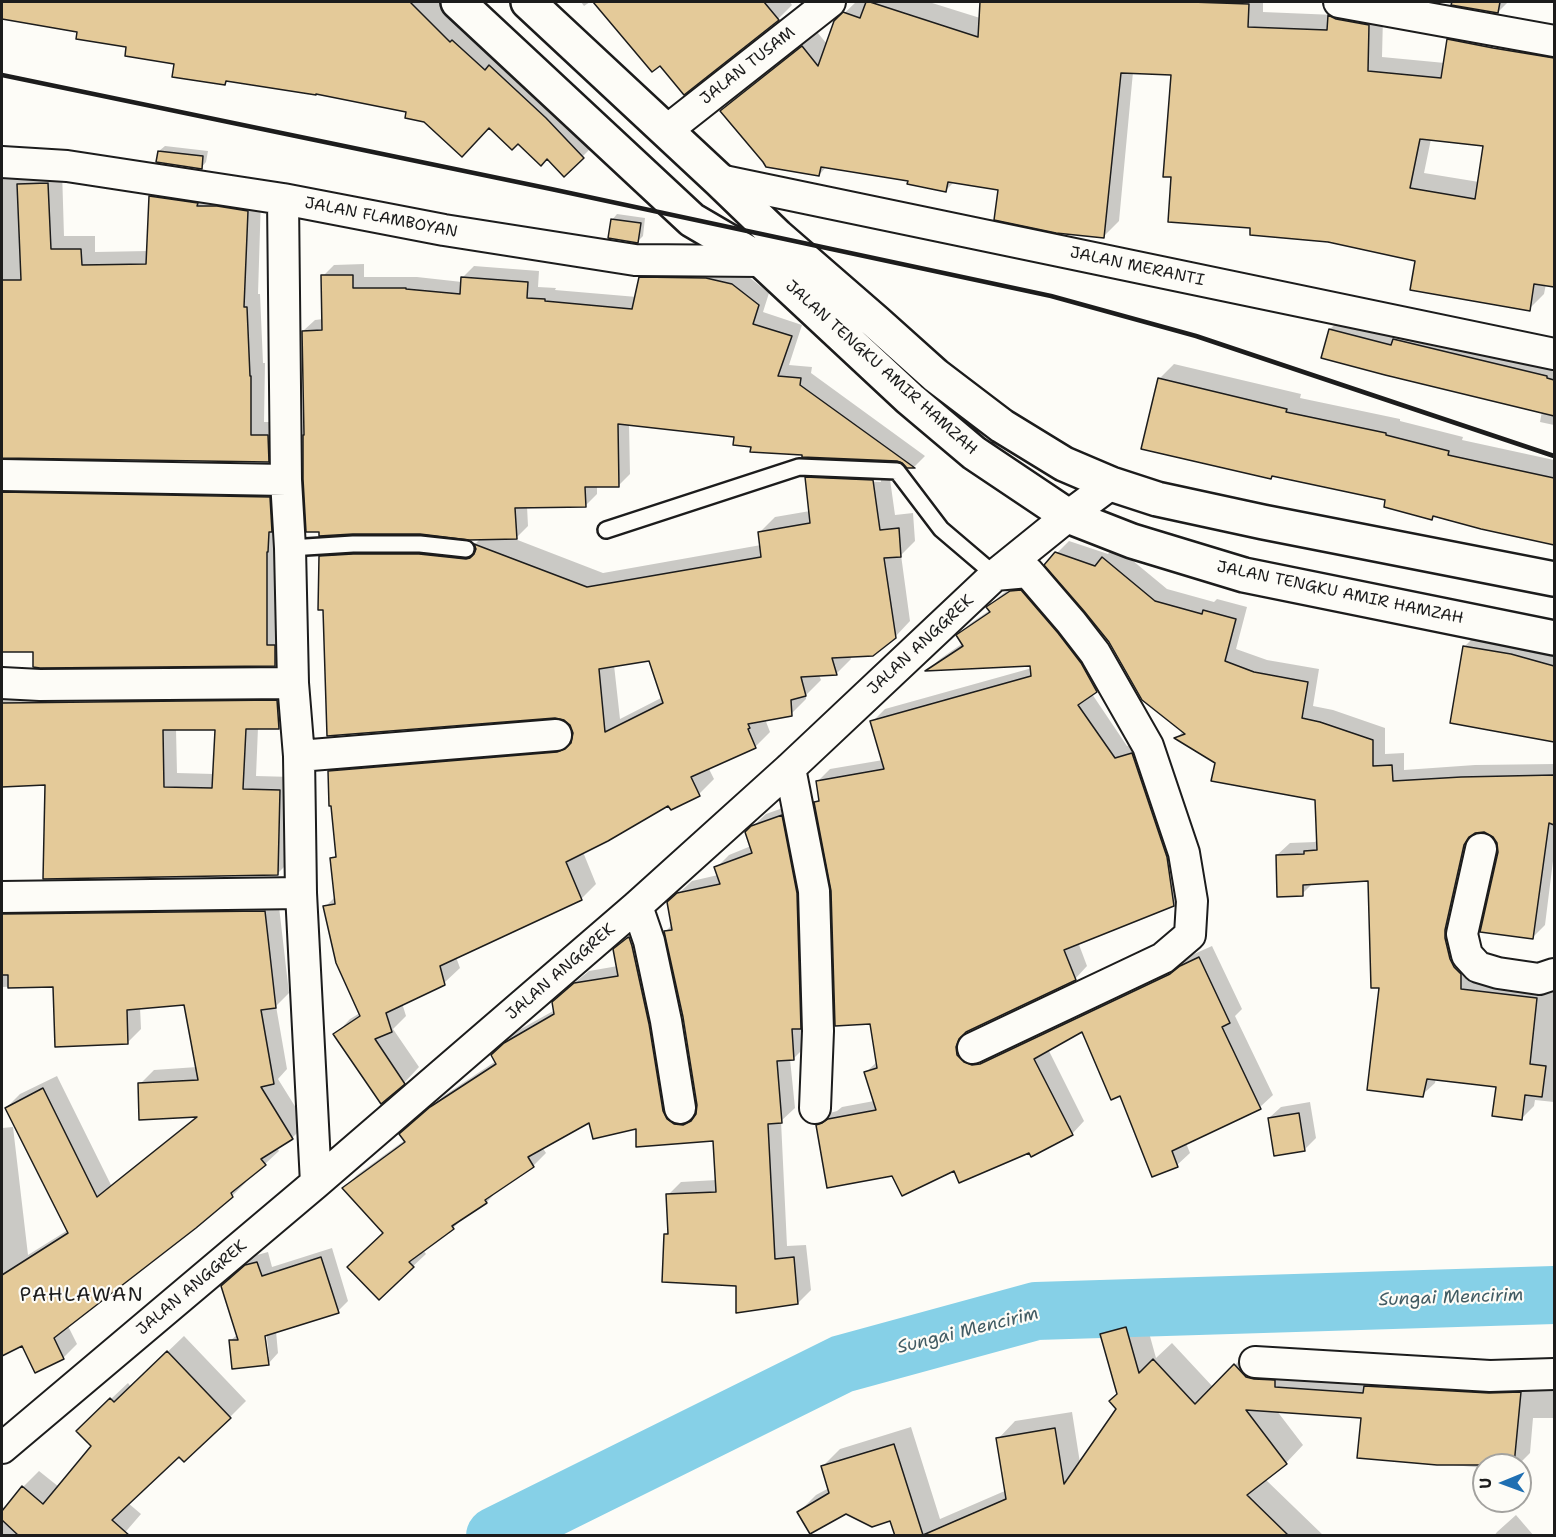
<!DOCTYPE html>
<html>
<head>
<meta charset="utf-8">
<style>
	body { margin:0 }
	#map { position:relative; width:1556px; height:1537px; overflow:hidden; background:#fdfcf7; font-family:"Shantell Sans",sans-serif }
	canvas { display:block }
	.frame { position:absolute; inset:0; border:3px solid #1c1c1c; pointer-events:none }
	.north { position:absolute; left:1472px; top:1453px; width:60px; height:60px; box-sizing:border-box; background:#fdfcf7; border:2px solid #a3a29f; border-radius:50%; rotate:269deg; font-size:16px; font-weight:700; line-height:24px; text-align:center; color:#1c1c1c }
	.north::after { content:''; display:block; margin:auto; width:21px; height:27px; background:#1f6fb2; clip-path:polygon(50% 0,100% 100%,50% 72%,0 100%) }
</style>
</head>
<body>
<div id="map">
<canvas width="1556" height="1537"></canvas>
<div class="frame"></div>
<div class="north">U</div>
</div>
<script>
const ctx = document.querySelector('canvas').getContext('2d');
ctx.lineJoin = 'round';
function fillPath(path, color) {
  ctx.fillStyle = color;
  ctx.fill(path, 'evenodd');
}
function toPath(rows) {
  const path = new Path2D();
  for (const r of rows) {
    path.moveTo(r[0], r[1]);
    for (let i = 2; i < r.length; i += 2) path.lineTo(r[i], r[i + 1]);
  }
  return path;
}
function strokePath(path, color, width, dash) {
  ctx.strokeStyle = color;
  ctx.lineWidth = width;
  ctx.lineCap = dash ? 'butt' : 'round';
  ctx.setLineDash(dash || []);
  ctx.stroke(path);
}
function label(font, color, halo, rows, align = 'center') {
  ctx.font = font + ' "Shantell Sans",sans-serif';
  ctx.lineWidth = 4.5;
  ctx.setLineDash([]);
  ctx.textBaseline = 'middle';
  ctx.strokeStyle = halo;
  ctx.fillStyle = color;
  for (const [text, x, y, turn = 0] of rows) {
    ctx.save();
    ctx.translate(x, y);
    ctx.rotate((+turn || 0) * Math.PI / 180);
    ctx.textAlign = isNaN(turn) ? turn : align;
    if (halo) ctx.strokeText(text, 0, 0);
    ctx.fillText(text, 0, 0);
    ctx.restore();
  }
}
fillPath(toPath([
	[2,2,442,2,468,27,599,140,564,175,547,157,490,126,425,120,408,111,317,93,228,80,225,83,128,46,79,31,2,18],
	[581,2,590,2,584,6],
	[595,2,790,2,792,5,778,19,684,93,660,64,653,70],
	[856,2,929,2,980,18,981,2,1263,2,1263,12,1383,17,1382,57,1445,63,1448,40,1463,25,1554,41,1554,286,1546,284,1544,294,1529,309,1417,260,1252,227,1173,176,1172,74,1133,72,1119,221,1104,236,1000,189,955,181,946,190,909,180,827,166,819,175,722,111,736,96,817,32,827,44,835,22],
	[1431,139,1485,144,1479,182,1424,173],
	[1441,2,1508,2,1498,12],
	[165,146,208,151,206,162,201,168,159,151],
	[62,170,64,236,95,236,95,252,148,251,150,197,164,183,261,198,258,294,260,294,263,363,265,363,264,422,281,422,282,447,268,461,2,456,2,172],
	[617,214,645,218,643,236,638,241,612,220],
	[364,264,364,277,417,277,462,282,463,277,474,266,539,271,538,287,556,288,555,290,637,297,641,278,652,266,744,273,769,293,763,312,802,325,789,365,812,367,811,373,925,456,915,466,908,466,903,461,803,454,752,445,735,436,629,423,630,474,618,486,597,486,597,494,585,506,527,506,528,526,515,539,603,573,761,545,760,532,775,517,810,511,806,478,821,462,888,465,895,515,913,513,915,541,901,555,910,621,895,637,850,656,851,659,836,674,819,675,821,680,806,695,806,699,791,714,765,719,770,732,755,747,708,767,714,779,699,794,669,803,583,852,596,884,581,899,456,957,460,968,444,983,402,1003,406,1016,393,1029,419,1067,404,1083,335,1035,350,1019,360,1013,325,907,336,896,332,859,337,854,330,772,345,756,574,738,575,733,571,724,565,718,324,609,320,557,336,541,436,539,476,543,481,538,303,331,315,320,323,319,323,276,334,265],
	[821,476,881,479,881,482,821,479],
	[650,659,663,697,620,719,614,665],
	[1345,315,1554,360,1554,425,1540,422,1542,411,1330,329],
	[1174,364,1301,394,1300,398,1400,419,1400,421,1463,437,1462,440,1554,460,1554,544,1435,515,1432,518,1387,499,1159,379],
	[2,471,283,484,289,651,275,664,34,651,2,651],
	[1069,541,1108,554,1115,546,1167,589,1214,602,1217,599,1247,607,1236,649,1267,660,1319,669,1313,706,1333,710,1385,728,1385,754,1404,753,1404,770,1475,765,1554,764,1554,853,1545,925,1532,938,1499,852,1499,843,1494,836,1484,831,1476,831,1457,917,1462,947,1554,988,1554,1102,1535,1100,1534,1106,1521,1119,1498,1086,1436,1078,1435,1083,1422,1095,1381,987,1369,879,1313,883,1302,894,1277,855,1290,843,1315,842,1318,839,1316,799,1217,763,1177,738,1183,731,1110,642,1057,553],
	[1024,579,1109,678,1092,694,1127,746,1145,741,1186,892,1174,904,1078,942,1087,966,1075,979,969,1029,968,1034,969,1042,994,1051,1185,961,1194,954,1212,946,1242,1009,1235,1016,1273,1095,1260,1107,1186,1143,1190,1153,1177,1165,1153,1175,1121,1094,1083,1030,1048,1049,1084,1121,1072,1134,1030,1151,955,1169,893,1174,817,1126,830,1113,837,1111,842,1107,874,1101,865,1073,878,1061,871,1023,833,890,816,802,820,798,818,781,830,769,883,760,872,722,885,709,1032,668,1031,665,929,669,940,659,963,643,958,635,971,623,990,610,988,607,1001,595],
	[1477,634,1554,651,1554,740,1452,722,1465,646],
	[290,687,293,714,279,728,258,728,256,776,293,777,291,860,278,873,47,783,2,785,2,689],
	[216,728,214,774,177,773,176,729],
	[794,804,809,879,806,1046,793,1059,790,1059,795,1108,781,1121,787,1246,806,1245,811,1290,798,1303,738,1285,665,1235,669,1230,668,1195,681,1182,717,1180,714,1139,590,1121,542,1147,546,1153,533,1166,499,1189,487,1202,467,1214,453,1228,423,1250,426,1254,379,1298,385,1232,344,1188,357,1175,405,1140,414,1121,445,1095,496,1061,506,1042,519,1030,555,1010,567,989,589,971,618,966,615,950,641,925,688,1112,698,1113,699,1105,684,1017,665,932,673,924,668,903,692,881,718,875,716,868,729,855,751,846,747,832,766,814],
	[2,893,278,898,289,993,276,1006,287,1069,278,1079,306,1124,292,1138,277,1148,279,1151,265,1164,245,1180,246,1182,232,1196,68,1326,77,1344,63,1358,23,1344,2,1354,2,1128,13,1127,28,1255,68,1230,6,1108,20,1094,57,1076,111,1185,198,1115,140,1084,154,1070,197,1067,186,1003,140,1007,141,1029,127,1043,54,985,2,987],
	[1310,1102,1316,1138,1304,1150,1269,1118,1281,1107],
	[332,1248,348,1301,338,1311,276,1331,278,1353,268,1364,230,1341,238,1334,234,1275,257,1255,268,1252,272,1267],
	[263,1329,266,1329,269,1357,266,1357],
	[1143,1311,1156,1358,1172,1343,1213,1387,1252,1348,1263,1360,1554,1376,1554,1418,1533,1418,1530,1453,1518,1465,1484,1465,1484,1468,1359,1456,1363,1417,1277,1411,1303,1445,1286,1463,1265,1479,1324,1536,896,1536,891,1520,846,1512,799,1512,816,1495,829,1488,823,1466,840,1449,911,1427,940,1519,1007,1490,998,1439,1015,1421,1072,1412,1080,1463,1118,1408,1118,1395,1102,1334,1119,1317],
	[184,1336,246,1401,230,1417,179,1455,128,1503,141,1514,122,1536,2,1536,2,1506,5,1509,23,1487,39,1471,59,1487,93,1446,95,1414,128,1383,131,1387],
	[1516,1515,1534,1536,1494,1536,1497,1532]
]), '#0003');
strokePath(toPath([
	[495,1536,842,1364,1036,1311,1554,1295]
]), '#86d0e7', 58);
const building = toPath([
	[2,2,410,2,450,42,452,40,485,70,489,65,546,118,584,158,564,177,547,159,541,166,518,144,512,150,489,128,462,157,424,122,405,118,406,112,316,94,316,95,226,81,225,85,172,77,174,64,125,56,126,47,76,39,77,32,2,19,2,2],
	[593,2,764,2,779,20,684,95,660,66,652,72,593,2],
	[866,2,870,2,978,37,980,2,1191,2,1249,4,1248,27,1327,30,1328,15,1336,19,1369,25,1368,71,1441,78,1447,39,1493,48,1554,58,1554,287,1534,284,1530,311,1410,290,1415,261,1328,242,1250,235,1250,228,1168,222,1171,177,1163,177,1171,75,1121,73,1104,238,1056,233,994,220,998,190,948,182,946,192,907,184,908,181,821,167,819,176,766,167,763,162,720,111,802,46,818,66,834,21,843,12,860,18,866,2],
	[1420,139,1483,146,1475,199,1410,188,1420,139],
	[1452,2,1500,2,1498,13,1451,5,1452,2],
	[158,151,203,156,202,169,156,162,158,151],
	[48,183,51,249,81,249,82,265,146,264,149,196,198,203,197,206,217,206,248,211,244,307,247,307,250,376,251,376,251,435,268,435,269,462,2,458,2,280,21,280,17,184,48,183],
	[611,219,641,223,638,243,608,238,611,219],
	[321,275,353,275,353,288,406,288,406,289,460,294,461,277,528,282,527,298,545,299,545,301,632,309,639,277,706,278,732,284,759,305,753,324,792,336,778,376,801,378,800,385,915,468,907,468,902,463,897,461,802,457,802,455,750,452,751,447,733,445,734,437,618,424,619,487,585,487,586,507,515,508,517,539,469,540,420,534,353,534,319,536,319,532,306,532,303,479,303,435,304,435,302,331,322,330,321,275],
	[1329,329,1391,345,1393,339,1547,376,1547,378,1554,380,1554,416,1385,375,1321,358,1329,329],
	[1158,378,1287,409,1286,412,1386,433,1386,435,1449,451,1448,455,1554,478,1554,545,1481,529,1433,516,1432,520,1384,507,1385,500,1272,476,1271,479,1141,449,1158,378],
	[805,477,873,480,880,530,899,528,901,557,884,558,896,638,873,656,832,658,837,675,801,677,806,696,791,700,792,716,748,724,750,728,748,729,756,748,691,777,700,796,671,810,668,806,608,841,566,862,582,900,440,966,445,985,386,1013,392,1032,375,1039,405,1084,381,1104,333,1034,360,1016,336,963,323,906,335,904,330,858,336,857,331,806,329,806,328,771,557,752,565,749,571,743,573,733,570,725,564,720,555,718,327,736,323,610,318,610,319,556,353,554,419,554,466,559,470,558,474,554,476,549,474,544,587,587,761,557,758,532,810,523,805,477],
	[649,661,663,703,605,732,599,669,649,661],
	[2,492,270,497,272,532,269,532,268,552,267,552,267,645,275,645,275,666,40,668,33,667,33,652,2,652,2,492],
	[1055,552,1095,566,1102,557,1155,601,1202,614,1203,610,1236,619,1225,661,1254,672,1308,682,1302,718,1320,722,1373,740,1373,766,1392,765,1393,781,1461,777,1554,775,1554,825,1549,823,1533,939,1480,932,1498,852,1497,843,1493,837,1484,832,1475,833,1469,837,1464,845,1445,930,1445,938,1450,959,1454,967,1461,974,1461,989,1537,998,1530,1064,1546,1066,1542,1097,1525,1095,1522,1120,1492,1116,1496,1087,1427,1079,1423,1097,1367,1090,1379,988,1371,988,1368,881,1303,885,1303,896,1277,897,1276,855,1304,854,1304,851,1317,850,1315,800,1211,781,1215,763,1174,738,1185,734,1142,700,1109,642,1084,611,1044,565,1055,552],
	[1021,590,1058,633,1081,663,1097,692,1078,705,1115,758,1132,753,1167,857,1174,906,1064,950,1076,980,966,1032,959,1039,956,1047,957,1055,964,1062,972,1065,980,1064,1170,974,1180,966,1199,957,1230,1023,1222,1027,1261,1109,1172,1151,1178,1167,1152,1177,1120,1096,1111,1100,1082,1032,1034,1059,1073,1135,1031,1157,1029,1153,959,1183,954,1171,902,1196,892,1176,827,1188,816,1125,822,1123,828,1119,876,1110,864,1072,877,1068,870,1024,835,1026,831,891,814,802,819,801,816,781,884,769,870,721,1031,676,1030,666,925,671,963,646,956,635,990,612,986,607,1010,591,1021,590],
	[1463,646,1511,654,1554,666,1554,742,1450,723,1463,646],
	[277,700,279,729,246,729,243,789,280,790,278,875,43,879,45,785,2,787,2,703,277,700],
	[163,730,215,730,212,788,164,787,163,730],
	[782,815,797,893,801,1029,792,1029,794,1060,777,1061,782,1123,768,1124,775,1259,794,1257,798,1304,736,1313,736,1286,662,1282,664,1234,668,1234,666,1194,716,1192,713,1141,636,1147,636,1129,593,1139,589,1123,528,1157,534,1167,485,1200,487,1203,452,1226,454,1229,409,1262,414,1267,379,1300,347,1267,383,1233,342,1188,405,1142,399,1134,430,1107,496,1064,491,1055,504,1043,554,1014,552,1002,574,983,618,976,613,949,627,938,629,937,632,946,649,1024,663,1111,667,1119,674,1124,683,1125,691,1121,696,1114,697,1105,683,1017,664,931,672,930,667,902,677,893,720,884,714,867,752,853,745,832,751,826,782,815],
	[265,911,276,1008,261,1010,274,1084,261,1087,293,1139,261,1159,266,1165,231,1193,233,1197,196,1228,54,1338,64,1359,35,1373,22,1346,2,1356,2,1275,68,1233,5,1108,43,1088,97,1197,197,1117,139,1120,138,1083,198,1080,184,1005,127,1010,128,1044,55,1047,53,987,8,988,8,975,2,975,2,914,265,911],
	[1299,1113,1305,1151,1274,1156,1268,1118,1299,1113],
	[321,1257,339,1313,265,1336,269,1365,232,1369,229,1340,238,1340,221,1286,245,1265,257,1262,262,1276,321,1257],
	[1126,1327,1139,1373,1153,1359,1195,1404,1234,1364,1246,1377,1254,1379,1275,1380,1275,1387,1363,1393,1364,1386,1489,1393,1521,1392,1514,1465,1437,1465,1357,1458,1361,1418,1246,1410,1287,1464,1247,1495,1289,1536,895,1536,890,1521,872,1527,846,1514,810,1534,797,1512,829,1493,821,1466,894,1444,923,1535,1006,1499,996,1438,1055,1428,1064,1484,1116,1409,1109,1401,1117,1394,1100,1334,1126,1327],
	[167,1351,231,1418,184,1462,179,1457,112,1520,130,1536,19,1536,2,1520,2,1511,22,1486,43,1504,91,1446,76,1431,110,1398,114,1402,167,1351]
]);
fillPath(building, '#e4ca99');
strokePath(building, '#1c1c1c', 1.5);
const lane = toPath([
	[606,530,799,467,897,471,941,529,995,575],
	[290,548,353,544,420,544,466,549]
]);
const street = toPath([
	[1339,2,1554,41],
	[666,131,830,2],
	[2,162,67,166,283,199,444,230,635,260,762,261],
	[719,180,1554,354],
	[283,199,286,480,290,548,293,683,299,756,301,893,316,1183],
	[2,475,286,480],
	[2,683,40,685,293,683],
	[299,756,556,735],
	[790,768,814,891,818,1031,815,1108],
	[1481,849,1462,934,1467,955,1478,967,1498,973,1539,979,1554,974],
	[2,897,301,893],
	[637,906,649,941,666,1021,680,1108],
	[973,1048,1163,958,1190,935,1192,901,1184,853,1148,746,1095,653,1071,622,1028,572,995,575],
	[1255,1362,1490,1376,1554,1374],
	[2,1448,316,1183,637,906,790,768,995,575,1068,516,1111,484]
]);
const primary = toPath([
	[458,2,692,220,762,261,910,399,974,453,1068,516,1132,541,1244,575,1554,638],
	[528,2,719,180,777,236,876,322,935,375,1002,426,1064,464,1111,484,1157,499,1263,522,1554,579]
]);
strokePath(lane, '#1c1c1c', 20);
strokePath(street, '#1c1c1c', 34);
strokePath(primary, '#1c1c1c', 38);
strokePath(lane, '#fdfcf7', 15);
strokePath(street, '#fdfcf7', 30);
strokePath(primary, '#fdfcf7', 33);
strokePath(toPath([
	[2,75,551,189,1051,296,1196,336,1554,456]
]), '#1c1c1c', 4.5);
label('16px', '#1c1c1c', '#fdfcf7', [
	["JALAN TUSAM",748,66,-38],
	["JALAN FLAMBOYAN",381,218,11],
	["JALAN MERANTI",1137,267,12],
	["JALAN TENGKU AMIR HAMZAH",881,368,42],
	["JALAN TENGKU AMIR HAMZAH",1340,593,12],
	["JALAN ANGGREK",921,645,-43],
	["JALAN ANGGREK",561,972,-41],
	["JALAN ANGGREK",192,1288,-40]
]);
label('italic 18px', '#415b63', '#fdfcf7', [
	["Sungai Mencirim",1451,1298,-2],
	["Sungai Mencirim",968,1331,-14]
]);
ctx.letterSpacing = '1.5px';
label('20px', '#1c1c1c', '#fdfcf7', [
	["PAHLAWAN",82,1296]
]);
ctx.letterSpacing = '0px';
</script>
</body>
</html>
